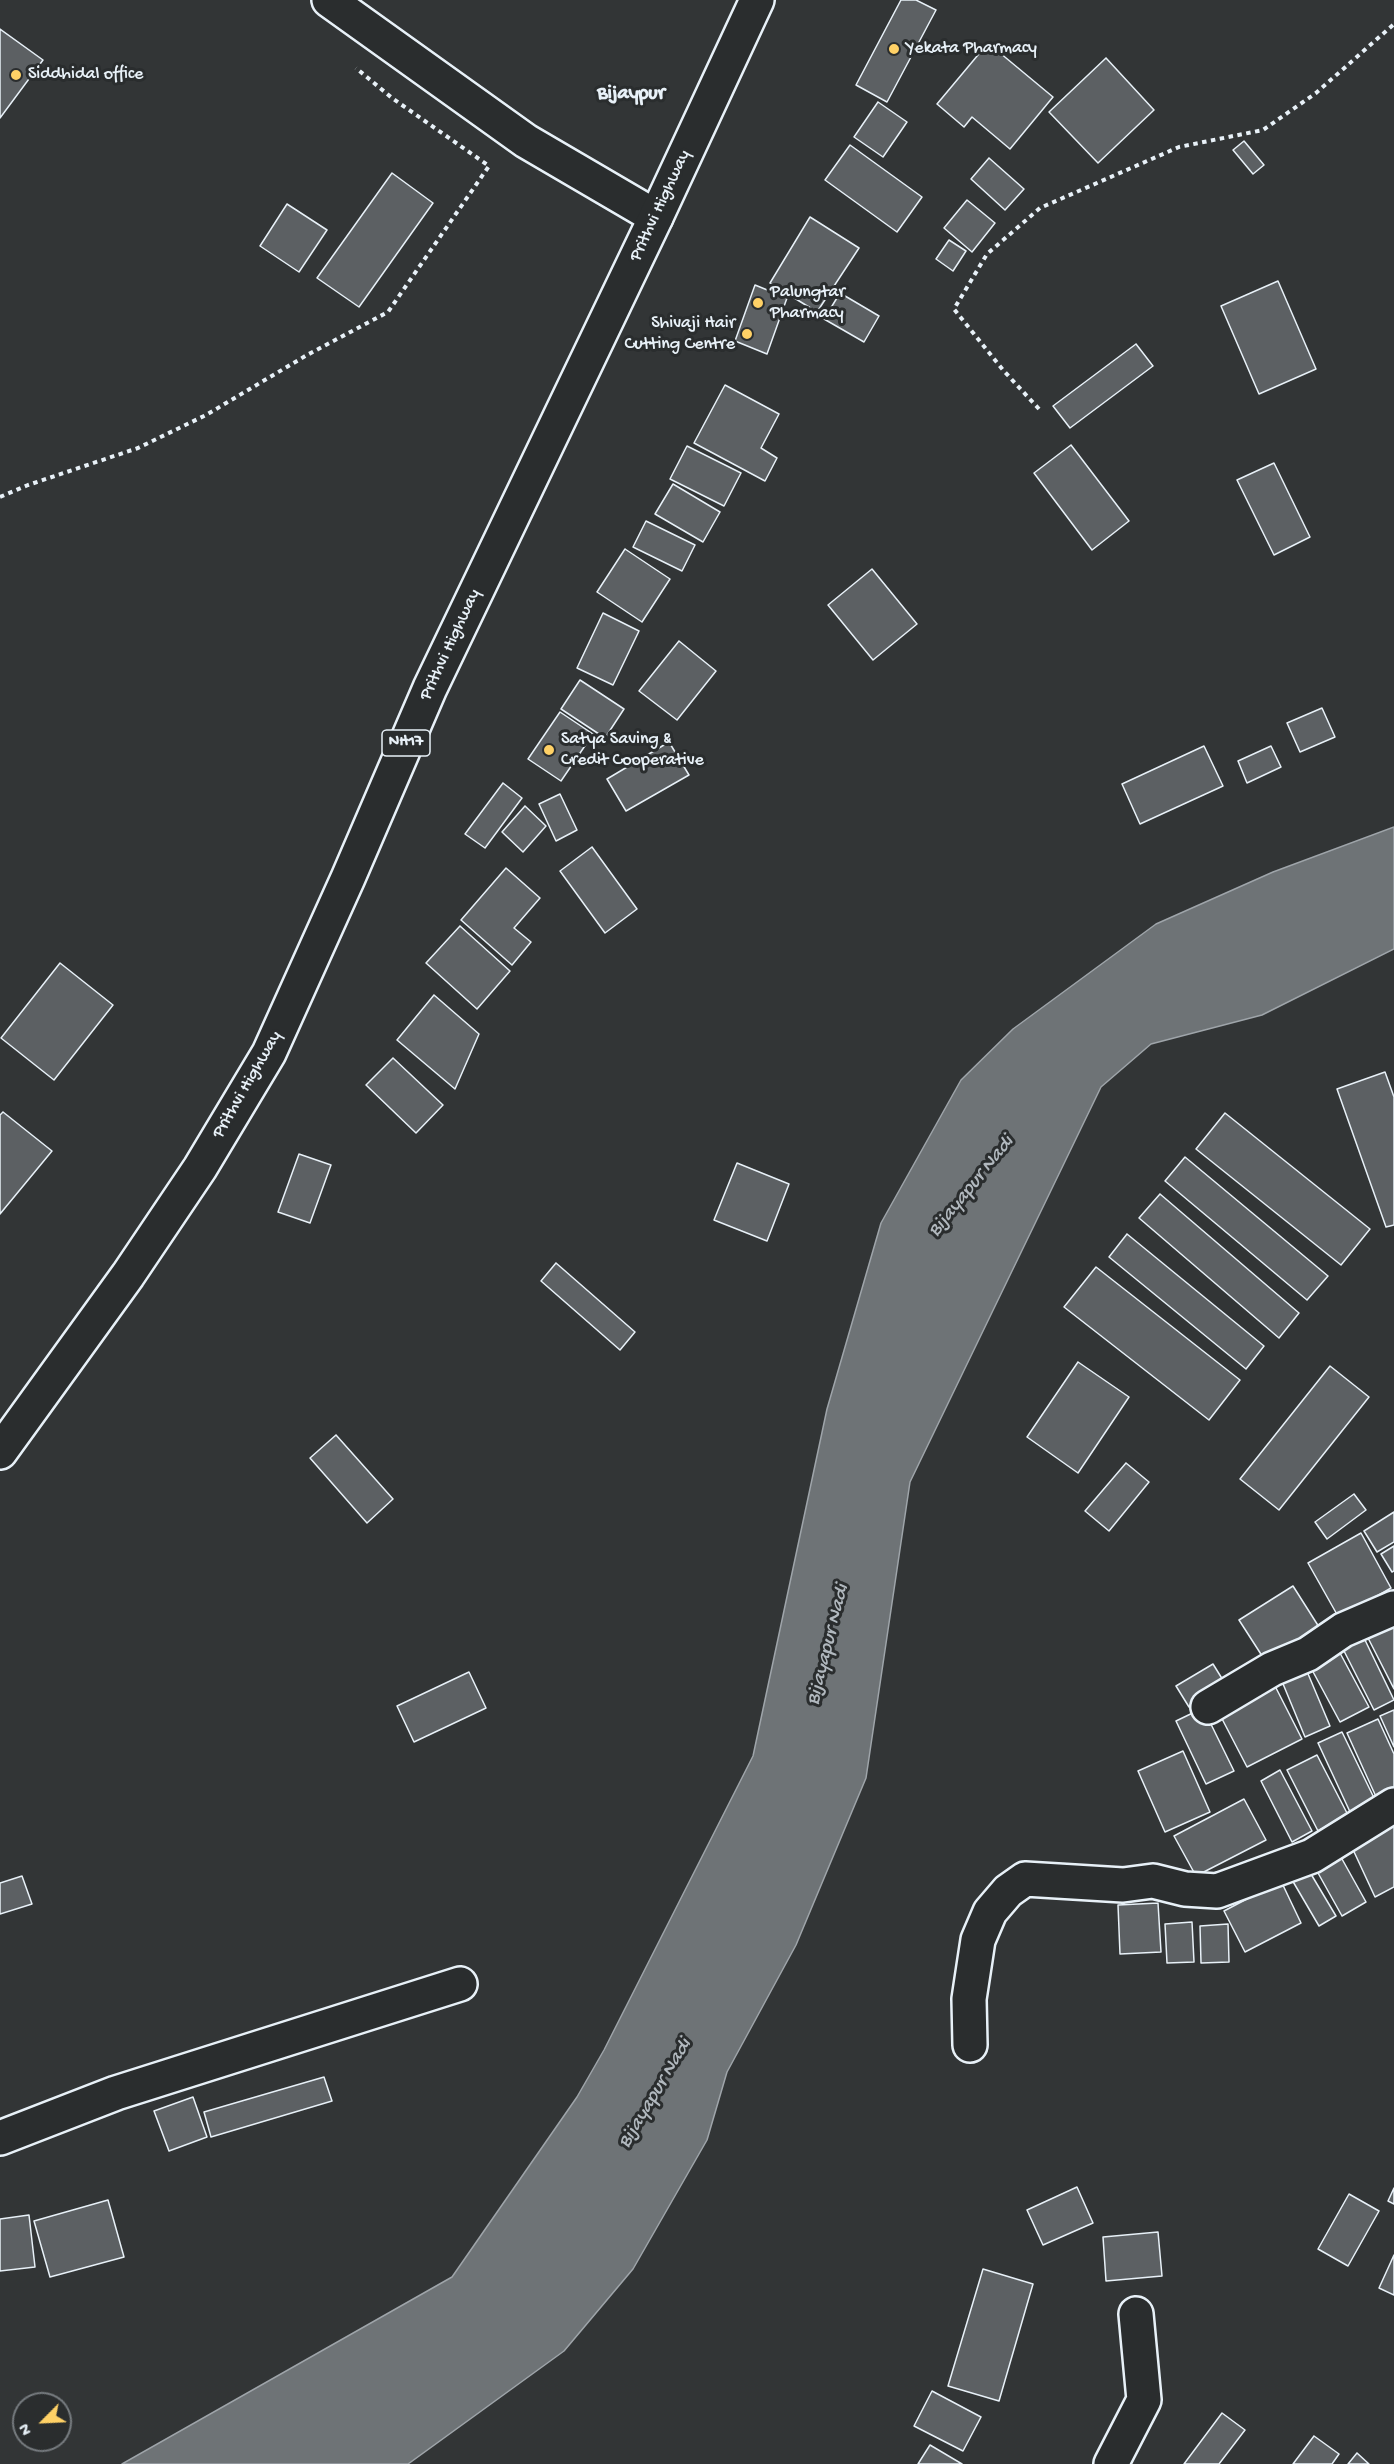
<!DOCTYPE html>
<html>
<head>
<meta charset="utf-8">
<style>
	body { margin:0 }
	#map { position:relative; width:1394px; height:2464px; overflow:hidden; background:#323536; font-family:"Gochi Hand",sans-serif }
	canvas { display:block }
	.north { position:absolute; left:12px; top:2392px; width:60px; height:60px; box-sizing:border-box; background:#2a2d2e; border:2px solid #767b7f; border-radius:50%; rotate:246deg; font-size:16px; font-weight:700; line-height:24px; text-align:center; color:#e8f1f8 }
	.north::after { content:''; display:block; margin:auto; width:21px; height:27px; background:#ffd166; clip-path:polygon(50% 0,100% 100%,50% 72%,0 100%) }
</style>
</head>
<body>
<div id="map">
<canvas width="1394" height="2464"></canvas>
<div class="north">N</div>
</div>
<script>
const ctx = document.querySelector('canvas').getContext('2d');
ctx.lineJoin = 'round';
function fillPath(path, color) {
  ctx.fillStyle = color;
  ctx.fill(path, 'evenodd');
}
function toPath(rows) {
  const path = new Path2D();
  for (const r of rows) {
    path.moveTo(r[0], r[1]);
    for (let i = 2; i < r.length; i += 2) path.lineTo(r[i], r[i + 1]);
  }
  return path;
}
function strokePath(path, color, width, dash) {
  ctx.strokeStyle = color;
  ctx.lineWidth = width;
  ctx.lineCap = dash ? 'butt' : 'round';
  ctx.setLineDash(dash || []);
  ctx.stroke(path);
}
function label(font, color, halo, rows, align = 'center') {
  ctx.font = font + ' "Gochi Hand",sans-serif';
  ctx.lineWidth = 6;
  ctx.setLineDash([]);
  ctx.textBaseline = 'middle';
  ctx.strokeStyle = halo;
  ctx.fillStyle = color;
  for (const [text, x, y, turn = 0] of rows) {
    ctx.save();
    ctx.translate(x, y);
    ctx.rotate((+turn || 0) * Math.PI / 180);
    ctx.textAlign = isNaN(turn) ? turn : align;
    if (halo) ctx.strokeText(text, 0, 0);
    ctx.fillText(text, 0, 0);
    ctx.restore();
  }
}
const water = toPath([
	[1394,827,1394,949,1262,1015,1151,1044,1101,1087,910,1482,866,1778,796,1945,727,2072,707,2140,633,2269,564,2351,408,2464,122,2464,452,2277,577,2097,604,2050,753,1756,827,1409,881,1223,961,1080,1013,1029,1156,924,1273,872,1394,827]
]);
fillPath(water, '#6e7376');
strokePath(water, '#9fa5aa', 1.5);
const building = toPath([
	[901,0,916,0,936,10,887,102,856,85,901,0],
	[0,29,43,60,0,118,0,29],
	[988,43,1053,97,1010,149,972,117,964,127,937,104,988,43],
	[1106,58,1154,110,1098,163,1049,112,1106,58],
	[878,102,907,122,883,157,854,137,878,102],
	[1244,141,1264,165,1253,174,1233,150,1244,141],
	[850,145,922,197,897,232,825,180,850,145],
	[989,158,1024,189,1005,210,971,179,989,158],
	[392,173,433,203,359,307,317,278,392,173],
	[967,200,995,223,972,252,944,228,967,200],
	[287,204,327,230,299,272,260,246,287,204],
	[810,217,859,248,817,312,770,283,810,217],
	[949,240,966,251,953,271,936,259,949,240],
	[1278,281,1316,369,1259,394,1221,306,1278,281],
	[755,285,787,298,767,354,735,341,755,285],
	[840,293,879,316,864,342,824,319,840,293],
	[1136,344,1153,366,1070,428,1053,406,1136,344],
	[725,385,779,414,761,448,777,458,765,481,694,443,725,385],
	[1071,445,1129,521,1092,550,1034,473,1071,445],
	[687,446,741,473,724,506,670,479,687,446],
	[1274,463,1310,537,1274,555,1237,480,1274,463],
	[673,484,720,512,703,542,655,514,673,484],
	[646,521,695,545,682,571,633,547,646,521],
	[625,549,670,579,642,622,597,592,625,549],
	[872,569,917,624,873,660,828,605,872,569],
	[603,613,639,631,613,685,577,668,603,613],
	[679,641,716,671,677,720,639,691,679,641],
	[580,680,624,709,605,738,561,709,580,680],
	[1322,708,1335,737,1300,752,1287,723,1322,708],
	[560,712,593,734,561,781,528,759,560,712],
	[669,742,689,775,626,811,607,779,669,742],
	[1204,746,1223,786,1140,824,1122,784,1204,746],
	[1271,746,1281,767,1247,783,1238,761,1271,746],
	[503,783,522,798,485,848,465,834,503,783],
	[560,794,577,830,556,841,539,804,560,794],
	[525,806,546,826,523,852,502,832,525,806],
	[592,847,637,909,605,933,560,871,592,847],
	[506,868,540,898,514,928,531,942,512,965,461,920,506,868],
	[460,926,510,971,477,1009,426,963,460,926],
	[60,963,113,1005,54,1080,1,1038,60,963],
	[434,995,479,1034,455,1089,397,1040,434,995],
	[393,1058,443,1105,416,1133,366,1085,393,1058],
	[1385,1072,1394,1097,1394,1225,1386,1227,1337,1089,1385,1072],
	[3,1112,52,1151,0,1214,0,1115,3,1112],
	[1225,1113,1370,1229,1341,1265,1196,1149,1225,1113],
	[299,1154,331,1165,310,1223,278,1212,299,1154],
	[1185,1157,1328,1276,1307,1300,1165,1181,1185,1157],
	[737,1163,789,1184,767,1241,714,1220,737,1163],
	[1160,1194,1299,1313,1279,1338,1139,1218,1160,1194],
	[1127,1234,1264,1346,1246,1369,1109,1257,1127,1234],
	[556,1263,635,1332,620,1350,541,1281,556,1263],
	[1096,1267,1240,1380,1209,1420,1064,1307,1096,1267],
	[1078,1362,1129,1397,1078,1473,1027,1437,1078,1362],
	[1330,1366,1369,1397,1279,1510,1240,1479,1330,1366],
	[336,1435,393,1499,367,1523,310,1458,336,1435],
	[1126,1463,1149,1482,1109,1531,1085,1511,1126,1463],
	[1354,1494,1366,1510,1327,1539,1315,1522,1354,1494],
	[1394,1512,1394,1542,1377,1552,1364,1531,1394,1512],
	[1361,1533,1391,1588,1339,1618,1308,1563,1361,1533],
	[1394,1546,1394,1571,1392,1572,1381,1554,1394,1546],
	[1293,1586,1319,1627,1266,1662,1239,1620,1293,1586],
	[1394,1619,1394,1689,1366,1634,1394,1619],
	[1364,1638,1394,1700,1374,1710,1343,1649,1364,1638],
	[1340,1653,1369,1707,1340,1722,1311,1668,1340,1653],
	[1213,1664,1226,1685,1189,1707,1176,1686,1213,1664],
	[1306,1669,1330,1726,1305,1737,1281,1679,1306,1669],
	[469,1672,486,1708,414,1742,397,1706,469,1672],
	[1274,1684,1302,1739,1247,1767,1219,1713,1274,1684],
	[1203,1708,1234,1771,1206,1784,1176,1721,1203,1708],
	[1394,1710,1394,1747,1380,1716,1394,1710],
	[1378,1719,1394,1754,1394,1794,1378,1801,1347,1733,1378,1719],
	[1342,1732,1376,1802,1351,1814,1318,1743,1342,1732],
	[1183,1751,1210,1812,1165,1832,1138,1771,1183,1751],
	[1317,1755,1348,1815,1318,1831,1287,1770,1317,1755],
	[1280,1770,1312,1831,1292,1842,1261,1781,1280,1770],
	[1244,1799,1266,1840,1196,1876,1174,1836,1244,1799],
	[1394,1819,1394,1887,1375,1897,1349,1841,1394,1819],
	[1337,1850,1366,1902,1342,1916,1313,1864,1337,1850],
	[1305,1864,1336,1916,1319,1926,1288,1873,1305,1864],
	[22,1876,32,1904,0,1914,0,1883,22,1876],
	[1281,1881,1301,1923,1245,1952,1224,1911,1281,1881],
	[1158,1903,1161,1952,1120,1954,1118,1905,1158,1903],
	[1192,1922,1194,1962,1167,1963,1165,1924,1192,1922],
	[1228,1924,1229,1962,1201,1963,1200,1926,1228,1924],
	[324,2077,332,2101,211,2137,204,2112,324,2077],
	[193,2097,207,2137,169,2151,154,2111,193,2097],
	[1077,2187,1093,2223,1043,2245,1027,2210,1077,2187],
	[1394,2188,1394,2204,1388,2201,1394,2188],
	[1349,2194,1379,2211,1348,2266,1318,2249,1349,2194],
	[108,2200,124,2257,50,2277,34,2221,108,2200],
	[29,2215,35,2267,0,2271,0,2219,29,2215],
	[1158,2232,1162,2276,1106,2281,1103,2237,1158,2232],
	[1394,2255,1394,2295,1379,2288,1394,2255],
	[983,2269,1033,2284,999,2401,948,2386,983,2269],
	[932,2391,981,2417,963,2451,914,2426,932,2391],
	[1222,2413,1245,2430,1219,2464,1184,2464,1222,2413],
	[1314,2436,1339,2454,1332,2464,1293,2464,1314,2436],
	[930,2445,962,2464,918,2464,930,2445],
	[1357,2453,1369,2464,1348,2464,1357,2453]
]);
fillPath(building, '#5c6063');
strokePath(building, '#e8f1f8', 1.5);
const minor = toPath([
	[1208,1707,1272,1669,1308,1654,1343,1630,1394,1608],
	[970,2045,969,1999,978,1940,990,1912,1008,1891,1025,1879,1123,1885,1153,1881,1185,1889,1217,1891,1312,1856,1394,1805],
	[0,2138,116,2093,460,1984],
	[1111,2464,1144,2400,1136,2314]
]);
const major = toPath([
	[329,0,526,141,656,217]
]);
const highway = toPath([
	[0,1452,128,1275,200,1168,269,1053,348,878,430,688,656,217,757,0]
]);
strokePath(minor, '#e8f1f8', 38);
strokePath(major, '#e8f1f8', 38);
strokePath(highway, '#e8f1f8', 38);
strokePath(toPath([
	[1039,409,1003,370,954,309,987,254,1040,208,1179,147,1263,130,1316,93,1394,24],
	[0,497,28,485,138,448,206,415,307,355,388,312,489,166,392,98,356,68]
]), '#e8f1f8', 4, [4.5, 4.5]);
strokePath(minor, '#2a2d2e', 33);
strokePath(major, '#2a2d2e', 33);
strokePath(highway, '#2a2d2e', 33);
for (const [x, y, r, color] of [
	[894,49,6,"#ffd166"],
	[16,75,6,"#ffd166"],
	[758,303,6,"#ffd166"],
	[747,334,6,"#ffd166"],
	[549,750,6,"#ffd166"]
]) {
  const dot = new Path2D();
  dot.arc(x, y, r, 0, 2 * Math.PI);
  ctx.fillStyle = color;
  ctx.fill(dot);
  strokePath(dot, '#2a2d2e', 2);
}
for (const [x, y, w] of [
	[406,743,48]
]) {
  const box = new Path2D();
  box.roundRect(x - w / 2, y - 13, w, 26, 4.5);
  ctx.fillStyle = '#2a2d2e';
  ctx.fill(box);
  strokePath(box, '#e8f1f8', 1.5);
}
label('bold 16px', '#e8f1f8', null, [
	["NH17",406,743]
]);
label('18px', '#e8f1f8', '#2a2d2e', [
	["Yekata Pharmacy",906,49],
	["Siddhidal office",28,75],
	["Palungtar",770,293],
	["Pharmacy",770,314],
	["Shivaji Hair",735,324,"right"],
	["Cutting Centre",735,345,"right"],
	["Satya Saving &",561,740],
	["Credit Cooperative",561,761]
], 'left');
label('18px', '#e8f1f8', '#2a2d2e', [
	["Prithvi Highway",661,206,-65],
	["Prithvi Highway",451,645,-65],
	["Prithvi Highway",248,1085,-60]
]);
label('bold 20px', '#e8f1f8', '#2a2d2e', [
	["Bijaypur",631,95]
]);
label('italic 20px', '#b1b8be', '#2a2d2e', [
	["Bijayapur Nadi",972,1187,-51],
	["Bijayapur Nadi",829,1645,-76],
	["Bijayapur Nadi",656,2094,-59]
]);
</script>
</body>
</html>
